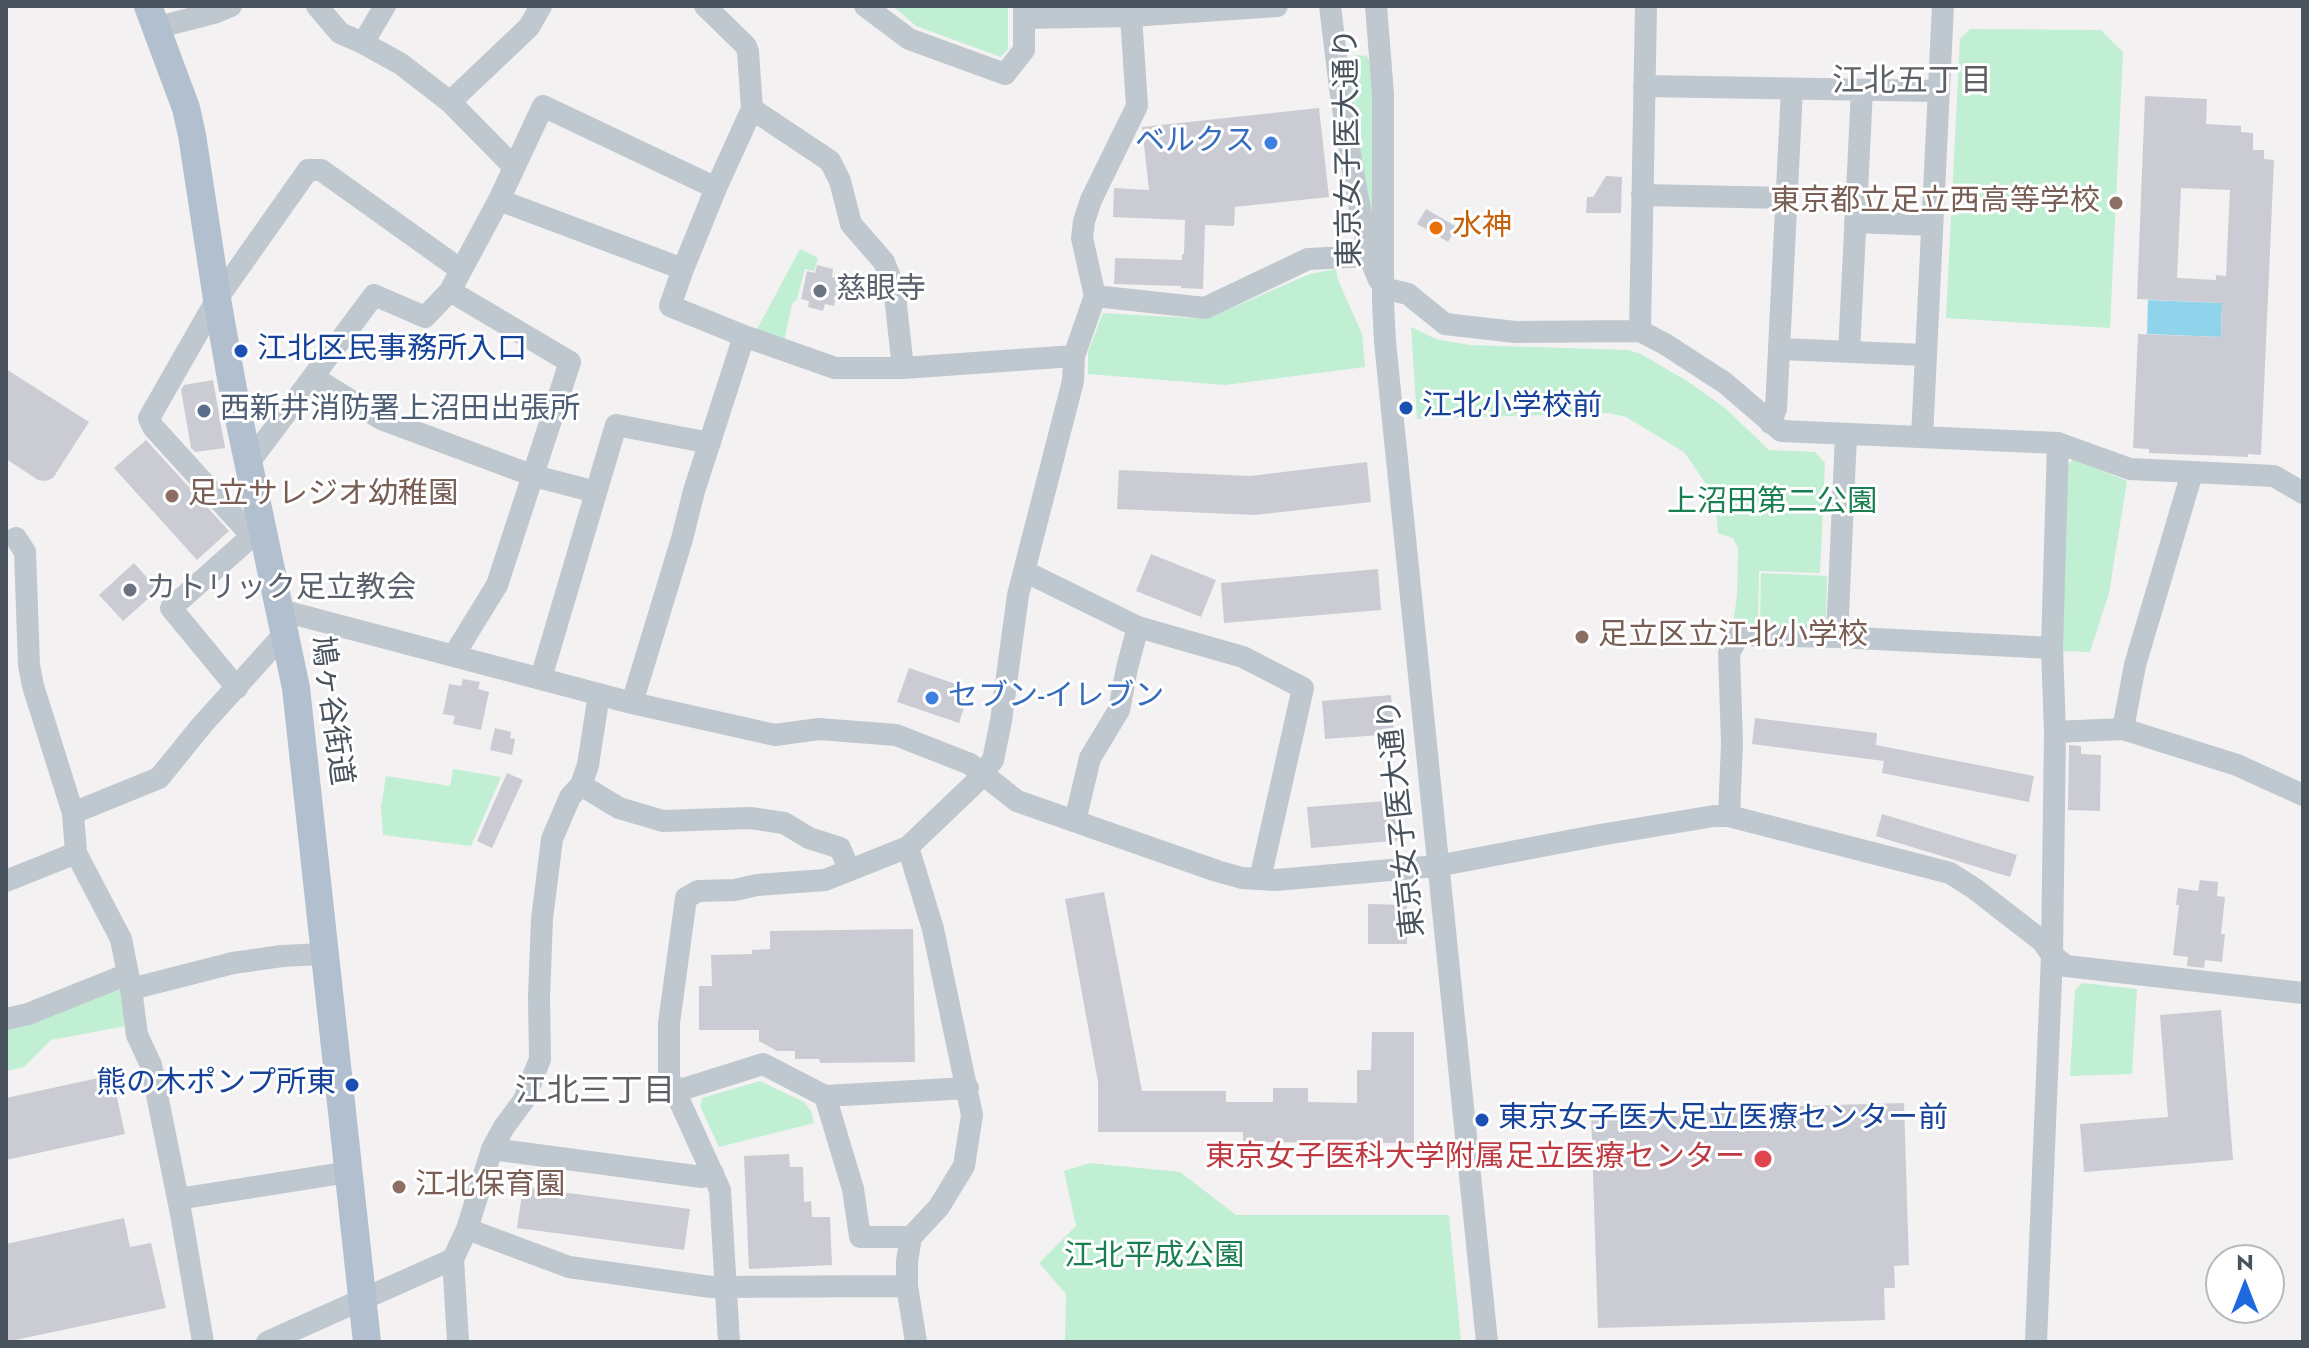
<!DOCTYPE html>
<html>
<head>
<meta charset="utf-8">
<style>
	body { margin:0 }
	#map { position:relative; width:2309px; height:1348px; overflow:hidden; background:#f3f1f1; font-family:Jost,sans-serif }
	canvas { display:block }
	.frame { position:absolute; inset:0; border:8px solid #49535e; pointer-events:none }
	.north { position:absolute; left:2205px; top:1244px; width:80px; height:80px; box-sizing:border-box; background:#fff; border:2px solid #b6babf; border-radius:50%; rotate:0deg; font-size:22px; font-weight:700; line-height:32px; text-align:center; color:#49535e }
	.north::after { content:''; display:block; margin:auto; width:28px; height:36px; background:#1d6ae0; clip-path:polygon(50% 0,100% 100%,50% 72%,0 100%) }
</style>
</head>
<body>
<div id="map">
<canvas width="2309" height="1348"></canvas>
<div class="frame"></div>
<div class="north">N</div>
</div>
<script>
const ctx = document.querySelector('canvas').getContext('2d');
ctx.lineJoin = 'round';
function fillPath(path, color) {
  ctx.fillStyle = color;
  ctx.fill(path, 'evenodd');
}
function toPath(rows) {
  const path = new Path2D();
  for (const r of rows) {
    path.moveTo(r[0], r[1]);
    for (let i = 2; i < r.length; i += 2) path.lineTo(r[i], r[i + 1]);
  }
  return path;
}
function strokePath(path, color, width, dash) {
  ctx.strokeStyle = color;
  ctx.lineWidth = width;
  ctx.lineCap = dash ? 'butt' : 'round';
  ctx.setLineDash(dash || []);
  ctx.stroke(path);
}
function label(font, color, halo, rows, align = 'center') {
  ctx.font = font + ' Jost,"Noto Sans JP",sans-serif';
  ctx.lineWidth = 6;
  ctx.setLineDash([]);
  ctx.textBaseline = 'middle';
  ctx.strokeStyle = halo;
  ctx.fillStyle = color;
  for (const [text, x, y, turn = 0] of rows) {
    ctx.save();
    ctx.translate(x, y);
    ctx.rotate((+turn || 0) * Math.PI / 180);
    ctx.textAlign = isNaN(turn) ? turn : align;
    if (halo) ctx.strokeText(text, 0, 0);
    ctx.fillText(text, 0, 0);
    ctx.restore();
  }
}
fillPath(toPath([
	[893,6,1008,6,1008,49,1001,57,916,26],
	[1970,29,2101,30,2123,52,2110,328,1946,318,1960,39],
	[1355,55,1367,56,1374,70,1375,228,1349,97,1347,66],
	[800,249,818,258,814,271,805,269,797,299,792,304,784,342,755,333],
	[1336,269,1338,280,1362,334,1365,367,1225,385,1088,374,1088,352,1103,313,1206,319,1310,274],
	[1411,327,1436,339,1469,345,1628,350,1641,354,1687,381,1725,408,1769,450,1815,452,1825,463,1820,573,1759,571,1758,626,1733,623,1737,596,1738,548,1733,538,1718,533,1715,497,1684,452,1626,417,1609,413,1417,419],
	[2074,459,2127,481,2109,593,2090,652,2061,651,2065,467],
	[1761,573,1827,576,1826,621,1820,627,1760,626],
	[453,769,501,777,471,846,383,835,381,807,386,776,450,786],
	[2082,983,2137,989,2132,1074,2070,1076,2075,990],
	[121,989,126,1026,51,1040,24,1067,6,1071,6,1029],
	[760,1081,804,1102,811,1111,814,1123,719,1147,700,1106,702,1098],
	[1090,1163,1180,1172,1236,1215,1449,1215,1461,1342,1065,1342,1066,1294,1039,1263,1076,1226,1064,1171]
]), '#c1efd4');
fillPath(toPath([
	[2148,300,2222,303,2221,337,2147,334]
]), '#8fd4eb');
fillPath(toPath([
	[2145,96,2207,99,2206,124,2241,126,2241,132,2253,133,2253,150,2264,150,2264,159,2274,160,2261,455,2248,454,2248,457,2149,453,2149,449,2133,448,2138,334,2221,337,2222,303,2137,299],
	[2181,188,2230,190,2226,276,2216,275,2216,280,2177,278],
	[1319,108,1329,197,1235,207,1234,226,1205,225,1203,289,1181,288,1181,286,1114,284,1115,258,1182,260,1182,254,1184,254,1185,220,1113,217,1114,188,1149,190,1142,127],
	[1606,176,1622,177,1621,213,1586,213,1587,197,1593,197],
	[1426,209,1457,227,1448,242,1417,224],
	[817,265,833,269,832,277,841,279,834,306,825,304,823,311,808,307,809,301,801,299,807,271,815,273],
	[6,369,89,422,53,478,46,481,38,480,6,459],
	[213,380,225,448,195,452,191,448,181,390,184,385],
	[146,440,229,531,197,560,114,468],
	[1367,462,1371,502,1255,515,1117,509,1119,470,1250,476],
	[1151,554,1216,580,1201,617,1136,591],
	[134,563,158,590,123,621,99,595],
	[1378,569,1381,610,1224,623,1221,583],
	[909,668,970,689,959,723,897,702],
	[463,679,480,682,478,689,489,692,481,730,453,724,455,716,443,714,449,684,461,686],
	[1391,695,1394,734,1325,739,1322,701],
	[1755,718,1877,733,1876,745,2034,776,2029,802,1882,773,1884,761,1752,744],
	[495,728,511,732,510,738,515,739,512,755,490,750],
	[2069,745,2081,746,2081,754,2101,755,2100,811,2068,810],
	[507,773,523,780,492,848,477,841],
	[1400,800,1404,840,1311,848,1307,807],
	[1882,814,2017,855,2010,877,1876,836],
	[2200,880,2218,882,2217,896,2225,897,2221,934,2225,934,2222,962,2205,960,2204,968,2187,966,2188,957,2173,955,2179,905,2176,905,2178,888,2198,891],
	[1104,892,1142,1091,1226,1091,1226,1102,1273,1102,1273,1088,1308,1088,1308,1102,1357,1103,1357,1070,1371,1070,1372,1032,1414,1032,1414,1143,1243,1142,1243,1132,1098,1132,1098,1082,1065,899],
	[1368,904,1407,905,1407,944,1368,944],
	[913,929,915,1062,820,1063,819,1059,795,1059,795,1051,777,1051,759,1041,759,1030,699,1030,699,986,712,986,711,955,752,954,752,950,770,949,770,931],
	[2221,1010,2233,1160,2084,1172,2080,1124,2168,1117,2160,1015],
	[112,1075,125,1134,6,1160,6,1098],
	[1904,1103,1909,1265,1894,1266,1895,1288,1884,1288,1885,1320,1598,1328,1591,1112],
	[789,1154,790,1167,803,1167,804,1202,811,1201,812,1217,830,1217,832,1265,749,1269,744,1156],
	[523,1187,690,1209,684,1250,517,1228],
	[124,1218,130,1247,151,1243,166,1308,6,1342,6,1244]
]), '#cbccd3');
strokePath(toPath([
	[317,6,340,33,363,43],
	[385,6,363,43,401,64,450,102,514,167],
	[705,6,746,46,748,52,752,109,716,188,683,269,670,306,744,336,835,368,903,368,1074,356],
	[865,6,909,39,1005,74,1024,50,1024,6],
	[1330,6,1340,88,1352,167,1369,256,1379,280],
	[1376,6,1383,94,1383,302,1385,342,1487,1342],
	[1024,18,1131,16,1277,6],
	[155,28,217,12,231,6],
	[1644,86,1938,91],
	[450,102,529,27,541,6],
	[752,109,830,161,840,181,851,224,884,262,894,287,903,368],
	[1642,195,1787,198],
	[499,200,683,269],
	[1855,222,1932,225],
	[1383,288,1408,294,1445,324,1515,332,1640,331,1665,344,1725,383,1781,431,2058,443,2130,469,2274,476,2303,493],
	[450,291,570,362,497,585,454,655],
	[1095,296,1205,308,1308,259,1369,256],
	[1640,331,1646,6],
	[1780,349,1925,355],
	[1849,352,1862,90],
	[313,377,381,419,534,476,596,492],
	[1770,423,1776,409,1792,89],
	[1922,437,1943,6],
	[248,464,374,295,425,317,450,291,499,200,543,106,716,188],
	[252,536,153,427,149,418,217,299,308,170,321,170,461,270],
	[16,538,25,552,29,665,33,686,73,813,76,853,121,939,131,989,137,1035,151,1065,181,1214,203,1342],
	[1024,571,1138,627,1243,657,1303,688,1260,879],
	[280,610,632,703,775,735,819,729,896,735,970,764,1017,801,1217,871,1242,878,1276,880,1437,866,1600,835,1714,816,1729,816,1950,873,1975,889,2042,941,2052,955,2066,966,2303,993],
	[1837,637,1846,435],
	[541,678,616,425,710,443],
	[237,688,171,608,252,536,264,534],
	[632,703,682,539,694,491,744,336],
	[2123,729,2135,665,2192,473],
	[2055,732,2123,729,2237,765,2303,795],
	[581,785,619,808,663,821,750,818,784,823,809,838,840,848,849,869],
	[73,813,159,778,202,725,285,633],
	[1729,816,1732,743,1729,653,1739,635,1837,637,2052,648],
	[1075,821,1090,758,1119,710,1127,668,1138,627],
	[6,881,76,853],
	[131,989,233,963,282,956,324,954],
	[6,1019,28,1014,128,974],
	[674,1092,763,1064,825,1096,853,1189,860,1237,911,1237],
	[825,1096,968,1088],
	[492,1149,702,1177,713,1173],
	[178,1199,349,1172],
	[467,1229,569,1267,711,1287,907,1286],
	[453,1259,458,1342],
	[267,1342,453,1259,467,1229,492,1149,504,1127,524,1100,540,1059,539,997,542,919,552,839,570,797,581,785,588,765,599,694],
	[729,1342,720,1190,669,1078,669,1023,686,898,698,891,735,890,757,885,825,880,908,847],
	[916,1342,907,1286,907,1261,911,1237,939,1207,964,1166,972,1115,933,929,908,847,975,783,993,760,1001,721,1018,595,1073,381,1074,356,1095,296,1082,238,1084,221,1091,200,1137,106,1131,16],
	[2036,1342,2052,955,2055,732,2052,648,2058,443]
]), '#bfc7cf', 22);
strokePath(toPath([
	[148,6,186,108,192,135,217,299,234,395,296,688,367,1342]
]), '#b1bfce', 28);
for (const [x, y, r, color] of [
	[1271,143,8,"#3f7fe0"],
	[2116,203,8,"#8d6e63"],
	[1436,228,8,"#e8710a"],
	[820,291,8,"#6b7280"],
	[241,351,8,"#1a4fb4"],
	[1406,408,8,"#1a4fb4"],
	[204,411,8,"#5c6f8a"],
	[172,496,8,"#8d6e63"],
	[130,590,8,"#6b7280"],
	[1582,637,8,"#8d6e63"],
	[932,698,8,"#3f7fe0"],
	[352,1085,8,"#1a4fb4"],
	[1482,1120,8,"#1a4fb4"],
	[1763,1159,10,"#e0444e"],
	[399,1187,8,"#8d6e63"]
]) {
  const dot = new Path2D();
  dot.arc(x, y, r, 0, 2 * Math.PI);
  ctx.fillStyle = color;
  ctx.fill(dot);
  strokePath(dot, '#fff', 3);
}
label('30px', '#366cbe', '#fff', [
	["ベルクス",1255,143],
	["セブン-イレブン",948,698,"left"]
], 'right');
label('30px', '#49535e', '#fff', [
	["東京女子医大通り",1350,148,-91],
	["鳩ヶ谷街道",330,711,82],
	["東京女子医大通り",1403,818,-96]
]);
label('30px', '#785e54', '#fff', [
	["東京都立足立西高等学校",2100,203,"right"],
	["足立サレジオ幼稚園",188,496],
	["足立区立江北小学校",1598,637],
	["江北保育園",415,1187]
], 'left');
label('30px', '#c56008', '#fff', [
	["水神",1452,228]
], 'left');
label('30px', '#5b616d', '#fff', [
	["慈眼寺",836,291],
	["カトリック足立教会",146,590]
], 'left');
label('30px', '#164399', '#fff', [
	["江北区民事務所入口",257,351],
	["江北小学校前",1422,408],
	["熊の木ポンプ所東",336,1085,"right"],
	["東京女子医大足立医療センター前",1498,1120]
], 'left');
label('30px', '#4e5e75', '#fff', [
	["西新井消防署上沼田出張所",220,411]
], 'left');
label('30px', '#1a7f50', '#fff', [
	["上沼田第二公園",1772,504],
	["江北平成公園",1154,1258]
]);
label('30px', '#be3a42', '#fff', [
	["東京女子医科大学附属足立医療センター",1745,1159]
], 'right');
label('32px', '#5d6065', '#fff', [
	["江北五丁目",1912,83],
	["江北三丁目",595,1093]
]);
</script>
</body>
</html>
